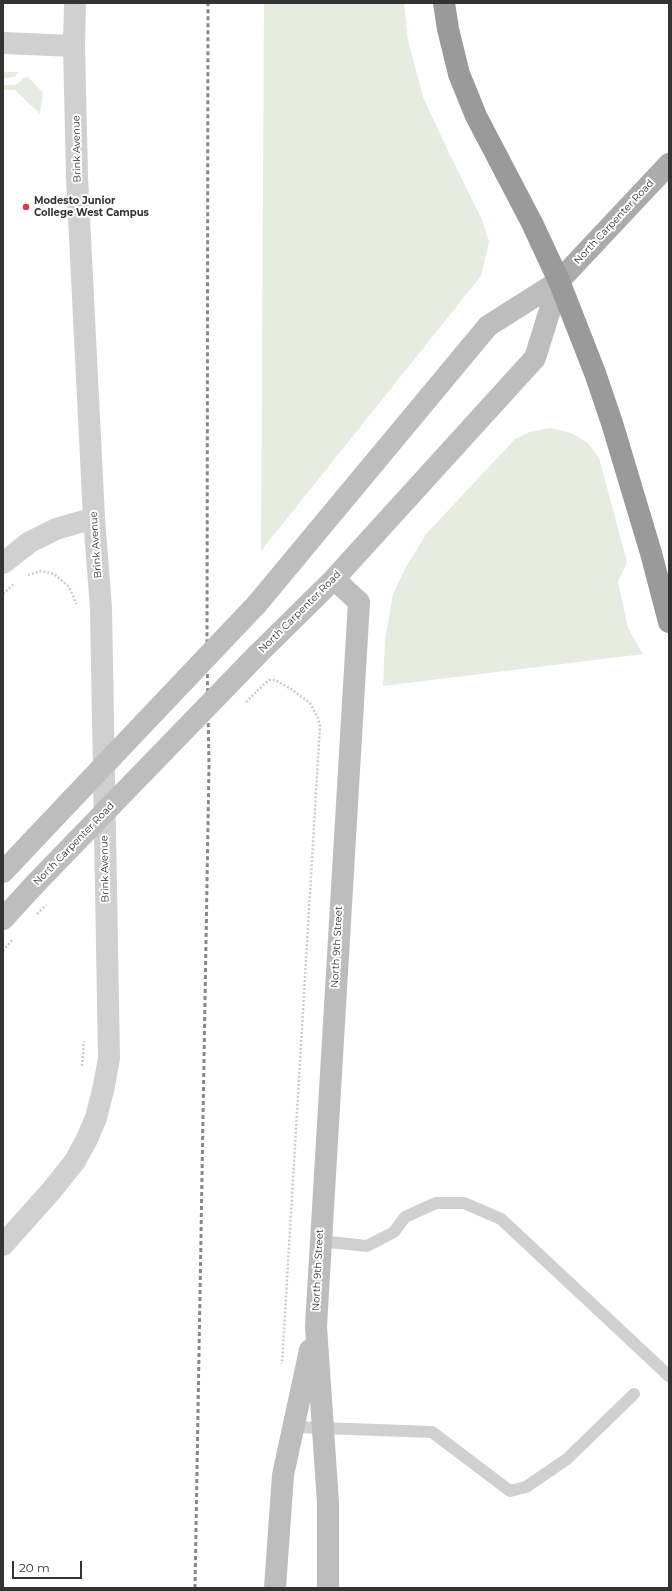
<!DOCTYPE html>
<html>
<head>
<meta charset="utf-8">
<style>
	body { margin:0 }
	#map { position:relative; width:672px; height:1591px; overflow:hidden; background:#fff; font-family:Montserrat,sans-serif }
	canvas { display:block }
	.frame { position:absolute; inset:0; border:4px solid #333; pointer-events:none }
	.scale { position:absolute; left:12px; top:1561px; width:70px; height:18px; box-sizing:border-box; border:2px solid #333; border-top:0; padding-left:5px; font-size:12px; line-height:14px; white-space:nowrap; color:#333; -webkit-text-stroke:3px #fff; paint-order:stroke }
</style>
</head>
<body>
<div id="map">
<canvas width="672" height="1591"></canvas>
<div class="frame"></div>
<div class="scale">20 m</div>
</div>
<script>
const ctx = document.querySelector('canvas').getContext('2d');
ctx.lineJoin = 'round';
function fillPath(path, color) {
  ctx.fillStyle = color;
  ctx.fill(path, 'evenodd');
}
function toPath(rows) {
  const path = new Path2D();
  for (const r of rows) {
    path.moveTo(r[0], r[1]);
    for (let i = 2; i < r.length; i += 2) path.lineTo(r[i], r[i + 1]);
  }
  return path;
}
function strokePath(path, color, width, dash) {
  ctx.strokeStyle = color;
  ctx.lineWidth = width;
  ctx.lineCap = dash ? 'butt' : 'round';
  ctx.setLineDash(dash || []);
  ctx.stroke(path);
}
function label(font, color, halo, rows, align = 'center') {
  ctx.font = font + ' Montserrat,sans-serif';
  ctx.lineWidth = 4;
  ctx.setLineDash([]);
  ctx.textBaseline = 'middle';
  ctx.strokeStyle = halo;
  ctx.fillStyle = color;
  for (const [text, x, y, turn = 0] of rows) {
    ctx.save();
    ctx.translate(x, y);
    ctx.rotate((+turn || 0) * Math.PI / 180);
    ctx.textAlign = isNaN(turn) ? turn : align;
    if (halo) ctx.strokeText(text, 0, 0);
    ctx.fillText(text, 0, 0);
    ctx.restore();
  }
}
fillPath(toPath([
	[264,3,404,3,408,40,423,97,449,153,482,220,489,242,481,276,261,551],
	[3,72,18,72,15,77,3,78],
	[28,77,43,93,40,114,15,90,3,90,3,85,14,85,19,83,23,78],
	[550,428,571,433,588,443,599,458,627,562,618,582,628,628,643,654,383,686,385,640,393,594,406,567,427,533,515,439,530,432]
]), '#e6ecdf');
strokePath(toPath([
	[28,575,41,571,54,574,68,586,73,595,76,604],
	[3,594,14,584],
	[257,691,269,680,275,680,291,689,310,703,318,718,320,725,282,1364],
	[3,951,12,940],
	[82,1066,84,1041]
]), '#cdcdcd', 2.5, [2, 2]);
strokePath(toPath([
	[320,1241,367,1246,394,1232,405,1217,436,1203,464,1203,501,1219,669,1376],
	[294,1427,432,1432,510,1491,526,1487,567,1459,634,1394]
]), '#d0d0d0', 12);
strokePath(toPath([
	[3,43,74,46],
	[3,563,30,542,56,529,94,518],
	[3,1245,52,1190,75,1161,86,1141,96,1118,104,1086,109,1058,101,608,94,518,77,177,74,46,75,3]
]), '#d0d0d0', 22);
strokePath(toPath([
	[257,604,488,326,559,281],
	[257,655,334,579,535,358,559,281],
	[3,872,36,837],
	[3,919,36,883],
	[275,1588,283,1475,310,1350],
	[328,1588,328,1503,316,1326,359,602,334,579]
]), '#bdbdbd', 22);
strokePath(toPath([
	[559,281,669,164]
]), '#ababab', 22);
strokePath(toPath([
	[444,3,448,29,459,74,476,116,532,223,559,281,595,373,612,423,651,553,669,622]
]), '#9a9a9a', 22);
strokePath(toPath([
	[195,1588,209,766,207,653,208,3]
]), '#888', 3, [4, 3]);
strokePath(toPath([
	[246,702,257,691],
	[37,914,46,905]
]), '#cdcdcd', 2.5, [2, 2]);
strokePath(toPath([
	[36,837,257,604],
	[36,883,257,655]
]), '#bdbdbd', 22);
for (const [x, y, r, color] of [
	[26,207,4,"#e63946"]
]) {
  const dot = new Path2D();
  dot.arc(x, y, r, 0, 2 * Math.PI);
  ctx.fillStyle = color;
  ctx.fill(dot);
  strokePath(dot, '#fff', 1.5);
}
label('10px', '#333', '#fff', [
	["Brink Avenue",77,149,-91],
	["North Carpenter Road",614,222,-47],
	["Brink Avenue",96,545,-94],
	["North Carpenter Road",300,612,-45],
	["North Carpenter Road",74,844,-46],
	["Brink Avenue",105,869,-91],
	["North 9th Street",337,947,-87],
	["North 9th Street",318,1270,-87]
]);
label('bold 10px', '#333', '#fff', [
	["Modesto Junior",34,201],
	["College West Campus",34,213]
], 'left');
</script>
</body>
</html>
